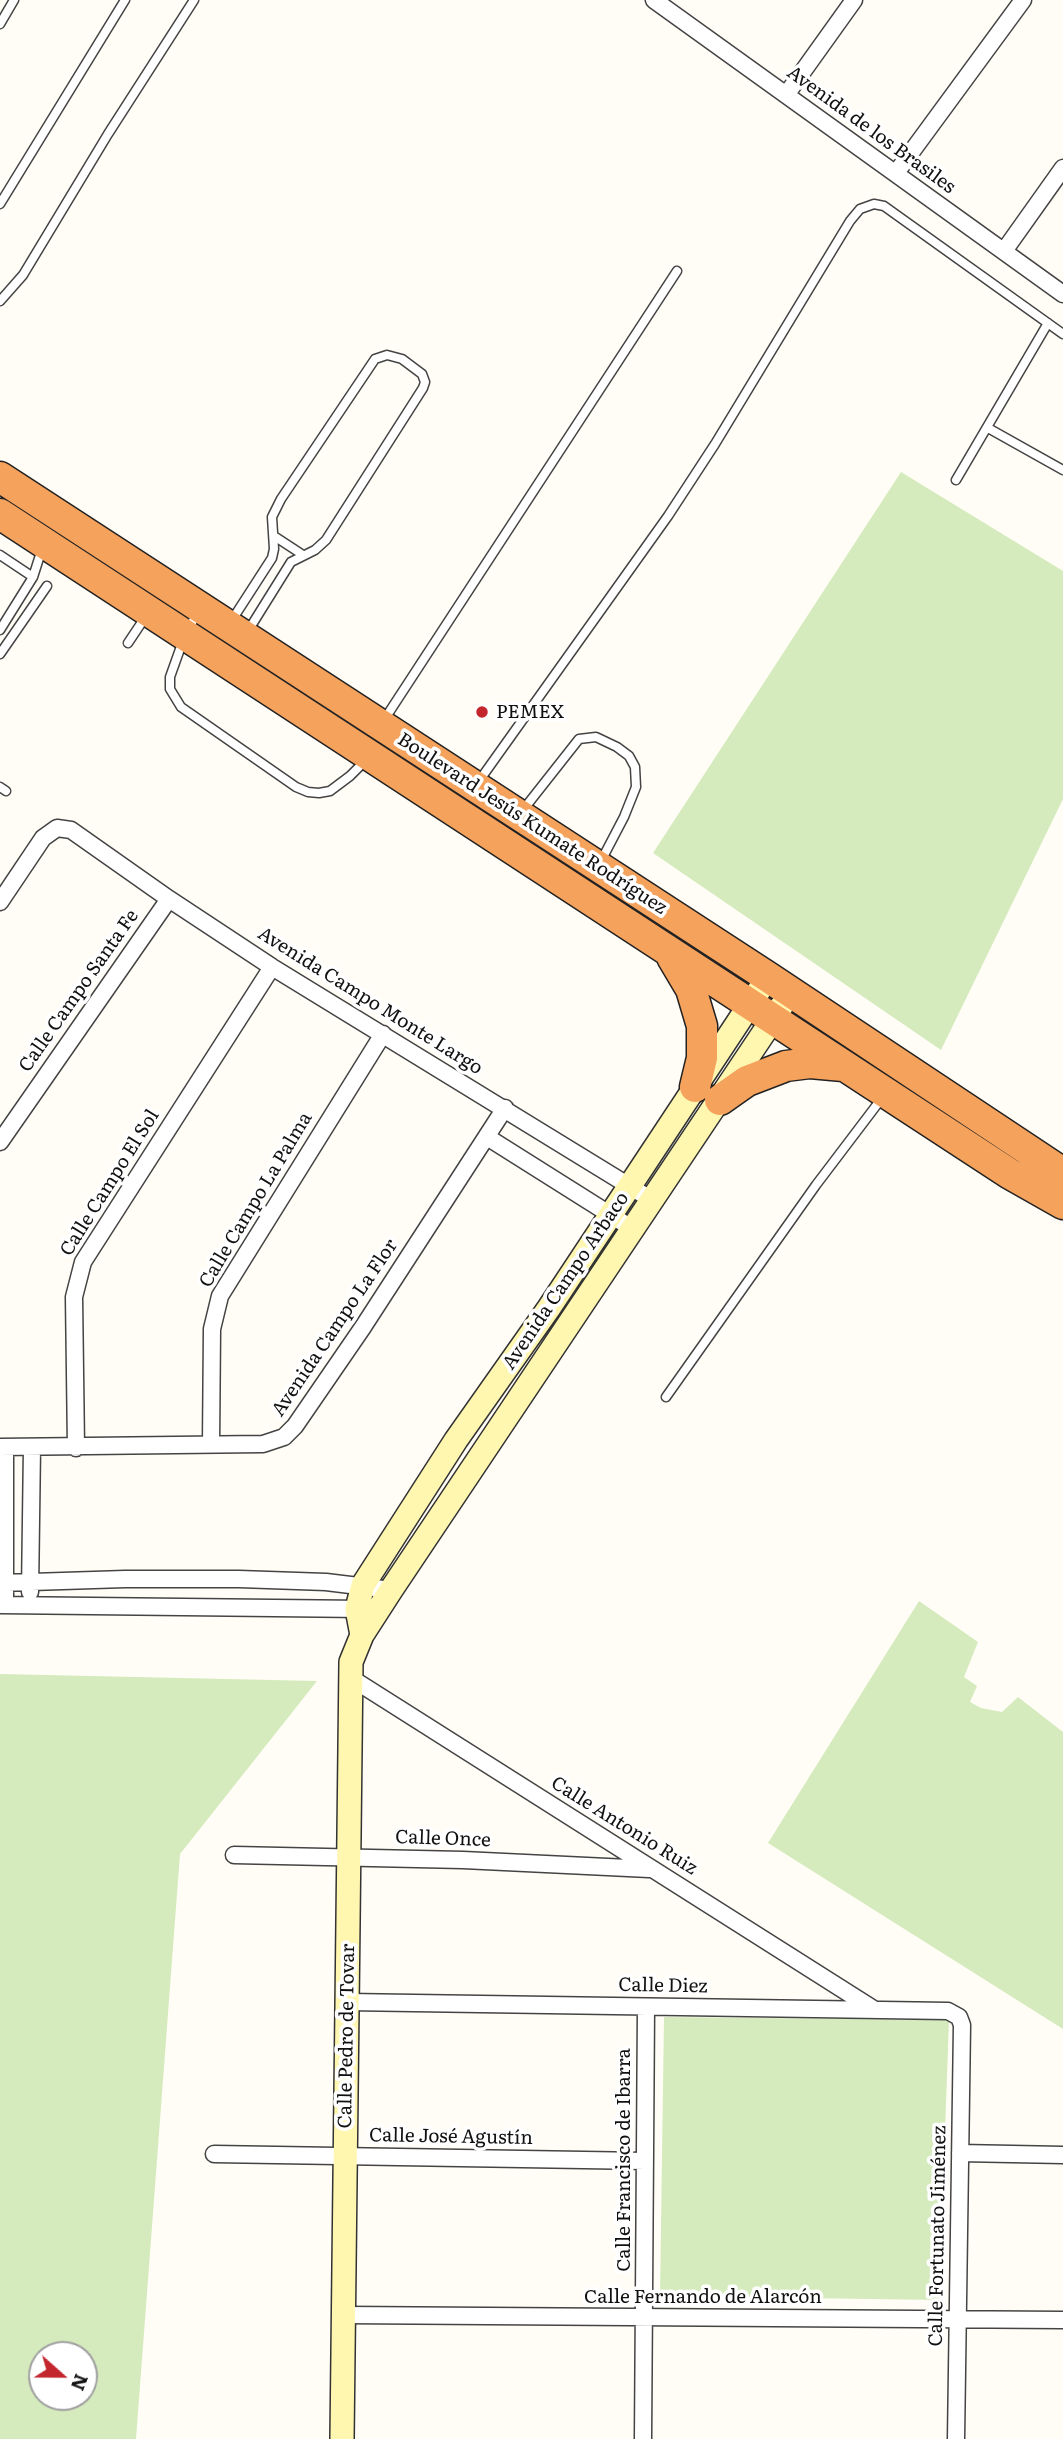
<!DOCTYPE html>
<html>
<head>
<meta charset="utf-8">
<style>
	body { margin:0 }
	#map { position:relative; width:1063px; height:2439px; overflow:hidden; background:#fffdf5; font-family:Literata,serif }
	canvas { display:block }
	.north { position:absolute; left:28px; top:2341px; width:70px; height:70px; box-sizing:border-box; background:#fff; border:2px solid #a0a0a0; border-radius:50%; rotate:111deg; font-size:19px; font-weight:700; line-height:28px; text-align:center; color:#111 }
	.north::after { content:''; display:block; margin:auto; width:24px; height:32px; background:#c4262e; clip-path:polygon(50% 0,100% 100%,50% 72%,0 100%) }
</style>
</head>
<body>
<div id="map">
<canvas width="1063" height="2439"></canvas>
<div class="north">N</div>
</div>
<script>
const ctx = document.querySelector('canvas').getContext('2d');
ctx.lineJoin = 'round';
function fillPath(path, color) {
  ctx.fillStyle = color;
  ctx.fill(path, 'evenodd');
}
function toPath(rows) {
  const path = new Path2D();
  for (const r of rows) {
    path.moveTo(r[0], r[1]);
    for (let i = 2; i < r.length; i += 2) path.lineTo(r[i], r[i + 1]);
  }
  return path;
}
function strokePath(path, color, width, dash) {
  ctx.strokeStyle = color;
  ctx.lineWidth = width;
  ctx.lineCap = dash ? 'butt' : 'round';
  ctx.setLineDash(dash || []);
  ctx.stroke(path);
}
function label(font, color, halo, rows, align = 'center') {
  ctx.font = font + ' Literata,serif';
  ctx.lineWidth = 7;
  ctx.setLineDash([]);
  ctx.textBaseline = 'middle';
  ctx.strokeStyle = halo;
  ctx.fillStyle = color;
  for (const [text, x, y, turn = 0] of rows) {
    ctx.save();
    ctx.translate(x, y);
    ctx.rotate((+turn || 0) * Math.PI / 180);
    ctx.textAlign = isNaN(turn) ? turn : align;
    if (halo) ctx.strokeText(text, 0, 0);
    ctx.fillText(text, 0, 0);
    ctx.restore();
  }
}
fillPath(toPath([
	[901,472,1063,571,1063,799,941,1050,653,853],
	[919,1601,978,1642,964,1677,977,1686,970,1702,981,1708,1002,1712,1018,1697,1063,1732,1063,2029,768,1843],
	[0,1674,317,1681,180,1854,136,2439,0,2439],
	[42,2355,84,2355,84,2397,42,2397],
	[664,2017,949,2020,939,2300,660,2296]
]), '#d5ebbd');
const lane = toPath([
	[0,24,14,0],
	[0,204,125,0],
	[0,301,23,275,108,134,194,0],
	[988,428,1063,470],
	[956,480,1048,323],
	[274,536,303,555],
	[0,555,33,577],
	[198,612,185,635,170,677,170,689,181,707,296,787,308,792,319,793,330,791,350,776,365,761],
	[232,620,272,558,274,549,272,517,281,499,375,359,387,355,402,359,422,374,425,382,423,388,326,540,315,550,291,562,248,631],
	[0,630,33,577,42,549],
	[128,643,146,616],
	[0,654,47,586],
	[384,720,677,271],
	[479,781,668,516,715,444,850,221,860,209,874,204,884,206,1063,334],
	[0,787,6,791],
	[523,810,579,739,596,737,617,747,629,756,635,767,636,787,624,817,601,861],
	[666,1397,816,1185,882,1098]
]);
const street = toPath([
	[654,0,1063,294],
	[786,95,854,0],
	[896,173,1023,0],
	[1004,251,1063,168],
	[0,902,43,838,57,828,71,830,169,899,272,967,652,1200],
	[487,1137,633,1229],
	[0,1142,169,899],
	[211,1444,212,1329,220,1296,383,1034],
	[0,1447,263,1444,284,1437,295,1426,363,1327,505,1108],
	[5,1447,5,1605],
	[76,1448,74,1297,83,1262,272,967],
	[0,1583,125,1579,239,1579,326,1582,391,1590],
	[30,1592,32,1447],
	[0,1605,365,1609],
	[351,1678,875,2010],
	[234,1855,463,1860,649,1869],
	[347,2002,948,2011,959,2017,962,2025,956,2439],
	[960,2153,1063,2155],
	[214,2154,645,2161],
	[343,2315,1063,2320],
	[643,2439,646,2007]
]);
const secondary = toPath([
	[362,1635,357,1609,363,1585,456,1440,549,1308,768,977],
	[342,2439,351,1662,362,1635,391,1590,781,1007]
]);
const highway = toPath([
	[0,477,768,977,1063,1173],
	[0,514,1010,1174,1063,1204],
	[672,957,691,989,702,1026,702,1058,695,1087],
	[720,1100,747,1081,786,1066,810,1063,843,1066]
]);
strokePath(lane, '#444', 11);
strokePath(street, '#444', 19);
strokePath(secondary, '#333', 26);
strokePath(highway, '#222', 33);
strokePath(lane, '#fff', 8);
strokePath(street, '#fff', 16);
strokePath(secondary, '#fff6b0', 23);
strokePath(highway, '#f5a25d', 30);
for (const [x, y, r, color] of [
	[482,712,7,"#c4262e"]
]) {
  const dot = new Path2D();
  dot.arc(x, y, r, 0, 2 * Math.PI);
  ctx.fillStyle = color;
  ctx.fill(dot);
  strokePath(dot, '#fff', 2.5);
}
label('19px', '#111', '#fff', [
	["Avenida de los Brasiles",871,130,36],
	["Boulevard Jesús Kumate Rodríguez",532,824,33],
	["Calle Campo Santa Fe",79,991,-55],
	["Avenida Campo Monte Largo",370,1001,32],
	["Calle Campo El Sol",110,1183,-58],
	["Calle Campo La Palma",256,1200,-59],
	["Avenida Campo Arbaco",566,1281,-56],
	["Avenida Campo La Flor",335,1328,-56],
	["Calle Antonio Ruiz",624,1826,32],
	["Calle Once",443,1839,2],
	["Calle Diez",663,1986,1],
	["Calle Pedro de Tovar",347,2036,-89],
	["Calle José Agustín",451,2137,1],
	["Calle Francisco de Ibarra",624,2160,-90],
	["Calle Fortunato Jiménez",938,2236,-89],
	["Calle Fernando de Alarcón",703,2297]
]);
label('19px', '#111', '#fff', [
	["PEMEX",496,712]
], 'left');
</script>
</body>
</html>
